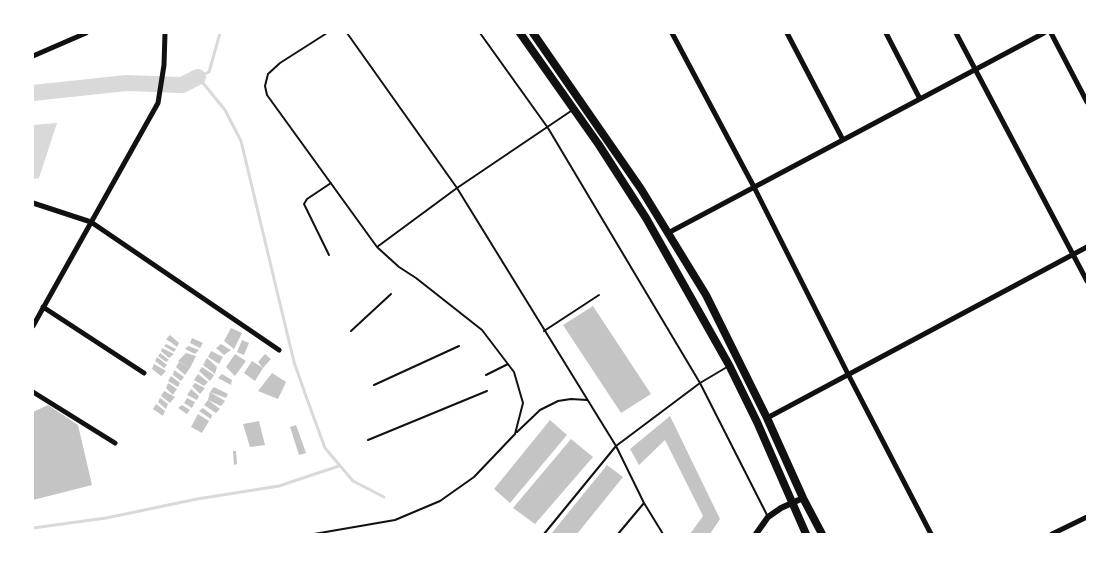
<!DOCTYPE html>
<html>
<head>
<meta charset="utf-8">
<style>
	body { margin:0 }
	#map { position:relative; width:1120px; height:567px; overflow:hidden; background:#fff; font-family:"Fira Sans Condensed",sans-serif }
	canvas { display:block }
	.frame { position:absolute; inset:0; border:34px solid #fff; pointer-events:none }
</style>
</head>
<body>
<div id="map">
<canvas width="1120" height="567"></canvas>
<div class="frame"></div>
</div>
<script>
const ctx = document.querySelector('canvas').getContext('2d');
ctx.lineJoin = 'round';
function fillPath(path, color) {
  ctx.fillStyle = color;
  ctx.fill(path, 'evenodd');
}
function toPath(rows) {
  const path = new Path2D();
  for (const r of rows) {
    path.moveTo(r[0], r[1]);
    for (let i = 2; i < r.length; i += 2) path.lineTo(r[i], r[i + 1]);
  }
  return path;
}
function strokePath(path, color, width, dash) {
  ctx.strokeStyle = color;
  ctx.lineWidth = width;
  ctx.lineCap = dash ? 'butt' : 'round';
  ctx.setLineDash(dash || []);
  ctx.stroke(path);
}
fillPath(toPath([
	[57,123,39,178,33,179,33,125]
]), '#d9d9d9');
strokePath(toPath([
	[220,33,209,72,198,77,225,110,241,141,294,362,307,399,325,448,353,481,384,497],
	[33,528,106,518,197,499,279,486,339,466],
	[766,534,767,533]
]), '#d9d9d9', 3);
strokePath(toPath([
	[33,93,126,83,182,85,198,77]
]), '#d9d9d9', 16);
fillPath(toPath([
	[593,306,651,394,621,413,563,325],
	[231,328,242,333,234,349,224,341],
	[170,335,179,343,177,347,166,339],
	[192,338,203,343,200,348,190,343],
	[242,340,249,343,244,355,237,352],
	[166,344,176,349,174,352,164,346],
	[221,344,231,350,224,355,216,348],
	[188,346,199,350,195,354,185,349],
	[162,348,174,354,169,358,161,351],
	[211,351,223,357,219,364,208,357],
	[160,353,169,360,166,362,158,356],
	[186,353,196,356,190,368,178,361],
	[235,354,246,361,235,376,226,367],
	[265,354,271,359,263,368,255,381,244,373,252,361,263,368,258,362],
	[157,357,167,365,164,368,155,361],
	[207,358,217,367,215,374,203,365],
	[179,362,190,368,185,375,176,367],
	[154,364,166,371,161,376,152,369],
	[202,367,214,375,210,381,199,371],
	[174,370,184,377,181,381,173,375],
	[272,373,286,382,278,399,258,391],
	[198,374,208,382,204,386,194,380],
	[222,374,232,380,231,385,218,378],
	[171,376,180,383,178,387,168,381],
	[168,383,177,389,173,395,166,388],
	[195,383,205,388,200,394,192,386],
	[214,387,228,394,226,398,210,392,225,401,221,406,208,400,210,392],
	[191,389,199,396,197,400,187,395],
	[164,391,175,397,170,403,161,396],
	[160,398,168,404,166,409,158,402],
	[187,398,195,402,192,408,184,403],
	[208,400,220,409,216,413,204,405],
	[156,404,165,411,163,416,153,409],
	[48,405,78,425,92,485,33,500,33,412],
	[182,405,190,410,187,414,178,408],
	[203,408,212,415,211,419,199,411],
	[198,414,209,421,202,433,191,427],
	[670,416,720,519,710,534,690,534,703,516,665,440,639,465,630,449],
	[550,420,567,435,510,503,494,489],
	[259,421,265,445,250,447,243,424],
	[296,425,306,453,299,455,290,427],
	[571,439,593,457,535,524,513,508],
	[233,451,236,451,237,464,234,465],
	[607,465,623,477,577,534,551,534]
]), '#c4c4c4');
strokePath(toPath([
	[347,33,457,188,616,446,644,503,663,534],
	[480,33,548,128,700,383,767,515],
	[377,247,457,188,571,111],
	[329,255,304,204,307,199,331,183],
	[351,331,391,294],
	[544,331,599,295],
	[486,375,508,364],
	[374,385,459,346],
	[517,432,540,410,558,401,571,399,587,400],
	[368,440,487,391],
	[314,534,395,520,440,501,474,477,515,434,523,403,514,372,482,330,416,278,399,267,377,247,267,95,265,86,268,74,280,63,327,33],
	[544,534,616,446,700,383,727,367],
	[618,534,644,503]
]), '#111', 2);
strokePath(toPath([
	[672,33,754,187,849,376,931,534],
	[787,33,843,140],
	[886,33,920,99],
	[956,33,1087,281],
	[1051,33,1087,102],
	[33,56,86,33],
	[33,203,91,222,279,350],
	[668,233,1044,33],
	[43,307,144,373],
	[33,326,158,103,164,65,165,33],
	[33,392,115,443],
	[767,418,1087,247],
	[1052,534,1087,517]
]), '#111', 5);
strokePath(toPath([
	[756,534,768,517,781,508,803,498]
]), '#111', 6);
strokePath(toPath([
	[520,33,599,145,646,218,729,365,757,422,806,534],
	[533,33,641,189,706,295,767,418,803,498,822,534]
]), '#111', 8);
</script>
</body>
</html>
